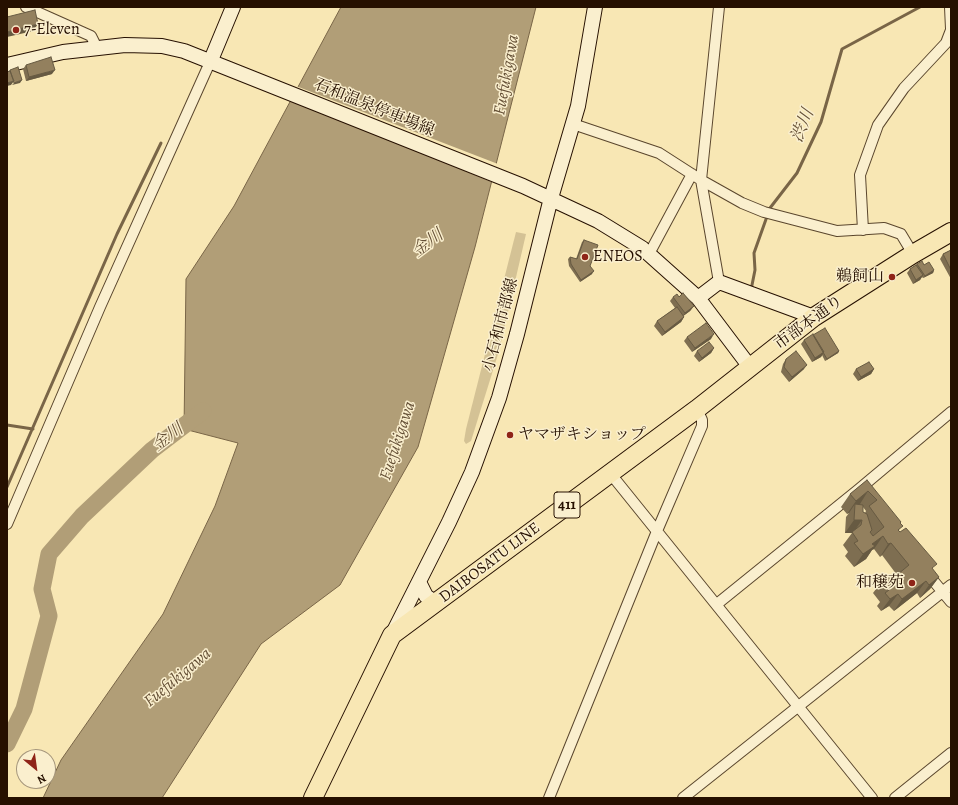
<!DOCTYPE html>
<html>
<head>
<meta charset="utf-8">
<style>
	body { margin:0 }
	#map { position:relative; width:958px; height:805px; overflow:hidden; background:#f8e7b4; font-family:Alegreya,serif }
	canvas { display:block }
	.frame { position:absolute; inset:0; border:8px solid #261000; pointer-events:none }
	.north { position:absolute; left:16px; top:749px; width:40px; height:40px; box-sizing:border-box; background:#faefce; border:1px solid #a5967c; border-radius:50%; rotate:151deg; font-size:11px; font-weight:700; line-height:16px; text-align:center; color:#261000 }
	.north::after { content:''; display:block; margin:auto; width:14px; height:18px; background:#8f2418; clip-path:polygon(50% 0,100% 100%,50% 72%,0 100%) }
</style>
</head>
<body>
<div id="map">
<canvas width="958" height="805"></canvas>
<div class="frame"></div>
<div class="north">N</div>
</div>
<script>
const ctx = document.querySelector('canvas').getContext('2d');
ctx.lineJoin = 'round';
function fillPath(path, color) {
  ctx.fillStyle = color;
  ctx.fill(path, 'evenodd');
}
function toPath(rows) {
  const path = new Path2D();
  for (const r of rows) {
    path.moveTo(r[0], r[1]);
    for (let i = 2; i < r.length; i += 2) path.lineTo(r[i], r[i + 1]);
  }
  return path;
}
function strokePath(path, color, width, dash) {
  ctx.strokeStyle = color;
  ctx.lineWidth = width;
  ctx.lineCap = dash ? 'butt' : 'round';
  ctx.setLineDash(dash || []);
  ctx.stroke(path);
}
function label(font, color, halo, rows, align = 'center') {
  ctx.font = font + ' Alegreya,"Noto Serif JP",serif';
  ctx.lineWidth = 3;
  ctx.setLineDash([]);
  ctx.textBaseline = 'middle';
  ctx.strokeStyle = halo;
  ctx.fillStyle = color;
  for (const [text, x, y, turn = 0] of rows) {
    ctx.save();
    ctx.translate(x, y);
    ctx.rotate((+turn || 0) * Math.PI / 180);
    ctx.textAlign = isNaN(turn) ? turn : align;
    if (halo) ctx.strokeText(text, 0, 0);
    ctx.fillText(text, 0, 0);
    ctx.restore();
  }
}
fillPath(toPath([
	[516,232,526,234,499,351,471,441,466,444,464,441,466,429]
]), '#d4c295');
const water = toPath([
	[341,7,536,7,475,247,418,447,340,585,261,644,162,798,43,798,61,760,163,614,215,506,238,443,184,429,186,279,234,206,341,7]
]);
fillPath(water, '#b19e77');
strokePath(water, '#796547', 1);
fillPath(toPath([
	[296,86,498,164,494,183,290,99]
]), '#f8e7b4');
strokePath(toPath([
	[751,290,755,270,754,253,770,208,797,173,821,122,842,49,920,7],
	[7,425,33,429],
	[7,487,117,234,161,143]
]), '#796547', 3);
strokePath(toPath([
	[7,744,24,709,49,616,42,589,49,554,82,516,152,450,203,411]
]), '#b19e77', 17);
const street = toPath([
	[26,7,91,36,97,48],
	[950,7,951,29],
	[573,124,659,153,701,180,742,203,764,212,837,231,884,228,901,234,913,254],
	[863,230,860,175,878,125,904,88,946,43,951,30],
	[649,254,692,174],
	[719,282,701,180,719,7],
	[610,473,872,798],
	[7,524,100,307,211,60],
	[926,572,951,602],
	[717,604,858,490,951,412],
	[549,798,657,531,702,426,702,420,697,409],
	[683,798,951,585],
	[895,798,951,753]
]);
const secondary = toPath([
	[211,60,233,7],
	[7,65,63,52,125,45,162,46,184,51,523,186,598,221,642,248,698,298,750,367],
	[698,298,719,282,814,317],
	[419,582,426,596,433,601,438,602],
	[393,633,449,522,472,472,499,398,517,334,551,198,578,106,595,7]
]);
const highway = toPath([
	[313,798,392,635,697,409,814,317,913,254,951,232]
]);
strokePath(street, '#5a462d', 12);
strokePath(secondary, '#261000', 16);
strokePath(highway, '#261000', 20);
strokePath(street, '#faefce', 10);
strokePath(secondary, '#faefce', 14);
strokePath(highway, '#f8e7b4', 18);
fillPath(toPath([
	[26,65,52,74,26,81,23,69],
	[584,240,590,266,592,274,580,282,569,266,568,259,570,257,576,259,582,242],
	[951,250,951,279,940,259,943,254],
	[917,264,924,265,934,270,933,273,923,278,922,277,920,280,913,284,907,273,910,269],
	[673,297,679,297,694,306,690,311,683,316,684,317,681,322,662,336,654,326,657,321,675,308,670,301],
	[813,335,839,351,838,353,825,361,822,355,821,357,812,362,801,344,804,340],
	[687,337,711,339,692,352,684,341],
	[714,348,711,353,699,362,694,356,697,351],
	[786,359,804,369,789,382,781,372,783,364],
	[856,369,874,369,871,374,858,381,853,374],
	[867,480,900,524,899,531,939,577,930,589,920,598,917,593,894,611,889,606,881,611,877,606,880,602,873,593,882,581,892,579,897,575,882,555,880,557,874,549,872,550,866,559,854,567,845,556,848,552,843,545,852,533,845,533,846,517,849,513,847,514,841,507,850,494],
	[863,507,866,511,865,513,863,512]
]), '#7e6e51');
fillPath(toPath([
	[38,24,33,31,7,37,7,32],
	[55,70,52,74,26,81,29,77],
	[22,80,20,83,12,85,14,83],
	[14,81,11,85,7,86,7,83],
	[934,270,933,273,923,278,925,276],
	[594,271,592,274,580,282,581,280],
	[923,275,920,280,913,284,916,280],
	[694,306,690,311,682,317,685,313],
	[684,317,681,322,662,336,665,332],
	[714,334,711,339,692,352,695,348],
	[714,348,711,353,699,362,702,358],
	[839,351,838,353,825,361,827,359],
	[824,352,821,357,812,362,815,358],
	[807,365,804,369,789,382,792,377],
	[874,369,871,374,858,381,861,377],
	[868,491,860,504,855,508,855,504,849,513,847,514,856,501],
	[854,520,862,520,853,533,845,533],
	[883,536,874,549,872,550,866,559,854,567,863,554,872,544],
	[891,543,882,555,880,557,888,544],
	[939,577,930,589,920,598,929,585],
	[926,581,917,593,894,611,902,599],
	[898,594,889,606,881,611,890,599]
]), '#675a42');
const building = toPath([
	[35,10,38,24,7,32,7,17,35,10],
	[51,57,55,70,29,77,26,65,51,57],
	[18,67,22,80,14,83,10,70,18,67],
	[10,71,14,81,7,83,7,72,10,71],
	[584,240,598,245,590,266,594,271,581,280,571,264,570,257,577,259,584,240],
	[951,250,951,270,943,254,951,250],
	[922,261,924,265,929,262,934,270,925,276,917,264,922,261],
	[916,265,923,275,916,280,910,269,916,265],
	[683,293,694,306,685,313,673,297,677,294,679,297,683,293],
	[677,307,684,317,665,332,657,321,677,307],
	[706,323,714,334,695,348,687,337,706,323],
	[825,328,839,351,827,359,813,335,825,328],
	[813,334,824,352,815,358,804,340,813,334],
	[709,342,714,348,702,358,697,351,709,342],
	[796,351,807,365,792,377,784,367,786,359,796,351],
	[869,362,874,369,861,377,856,369,869,362],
	[867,480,901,522,900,523,903,526,898,530,900,532,906,528,937,564,932,568,939,577,929,585,926,581,902,599,898,594,890,599,885,593,889,590,882,581,889,576,892,579,909,565,891,543,888,544,883,536,872,544,875,546,863,554,854,543,858,541,852,532,861,525,862,520,854,520,855,504,863,505,863,512,867,514,872,530,870,532,873,536,884,527,869,506,877,500,868,491,856,501,850,494,867,480]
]);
fillPath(building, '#93805e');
strokePath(building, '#675a42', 1);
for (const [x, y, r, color] of [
	[16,30,4,"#8f2418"],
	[585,257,4,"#8f2418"],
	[892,277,4,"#8f2418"],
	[510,435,4,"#8f2418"],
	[912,583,4,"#8f2418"]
]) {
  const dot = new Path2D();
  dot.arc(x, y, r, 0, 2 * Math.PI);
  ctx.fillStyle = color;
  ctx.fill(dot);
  strokePath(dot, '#faefce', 1.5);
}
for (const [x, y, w] of [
	[567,505,26]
]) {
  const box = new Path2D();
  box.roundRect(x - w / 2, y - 13, w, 26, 3);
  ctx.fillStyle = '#faefce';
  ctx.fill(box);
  strokePath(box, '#261000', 1);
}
label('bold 15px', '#261000', null, [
	["411",567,505]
]);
label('16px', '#261000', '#faefce', [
	["7-Eleven",24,30],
	["ENEOS",593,257],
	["鵜飼山",884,277,"right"],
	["ヤマザキショップ",518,435],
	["和穣苑",904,583,"right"]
], 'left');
label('16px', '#261000', '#faefce', [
	["石和温泉停車場線",374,108,22],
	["市部本通り",809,323,-36],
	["小石和市部線",501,325,-75],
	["DAIBOSATU LINE",490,563,-37]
]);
label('italic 17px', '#655036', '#faefce', [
	["Fuefukigawa",507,75,-80],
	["渋川",803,126,-68],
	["金川",428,244,-37],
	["金川",168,438,-37],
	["Fuefukigawa",398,441,-72],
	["Fuefukigawa",178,678,-40]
]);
</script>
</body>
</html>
